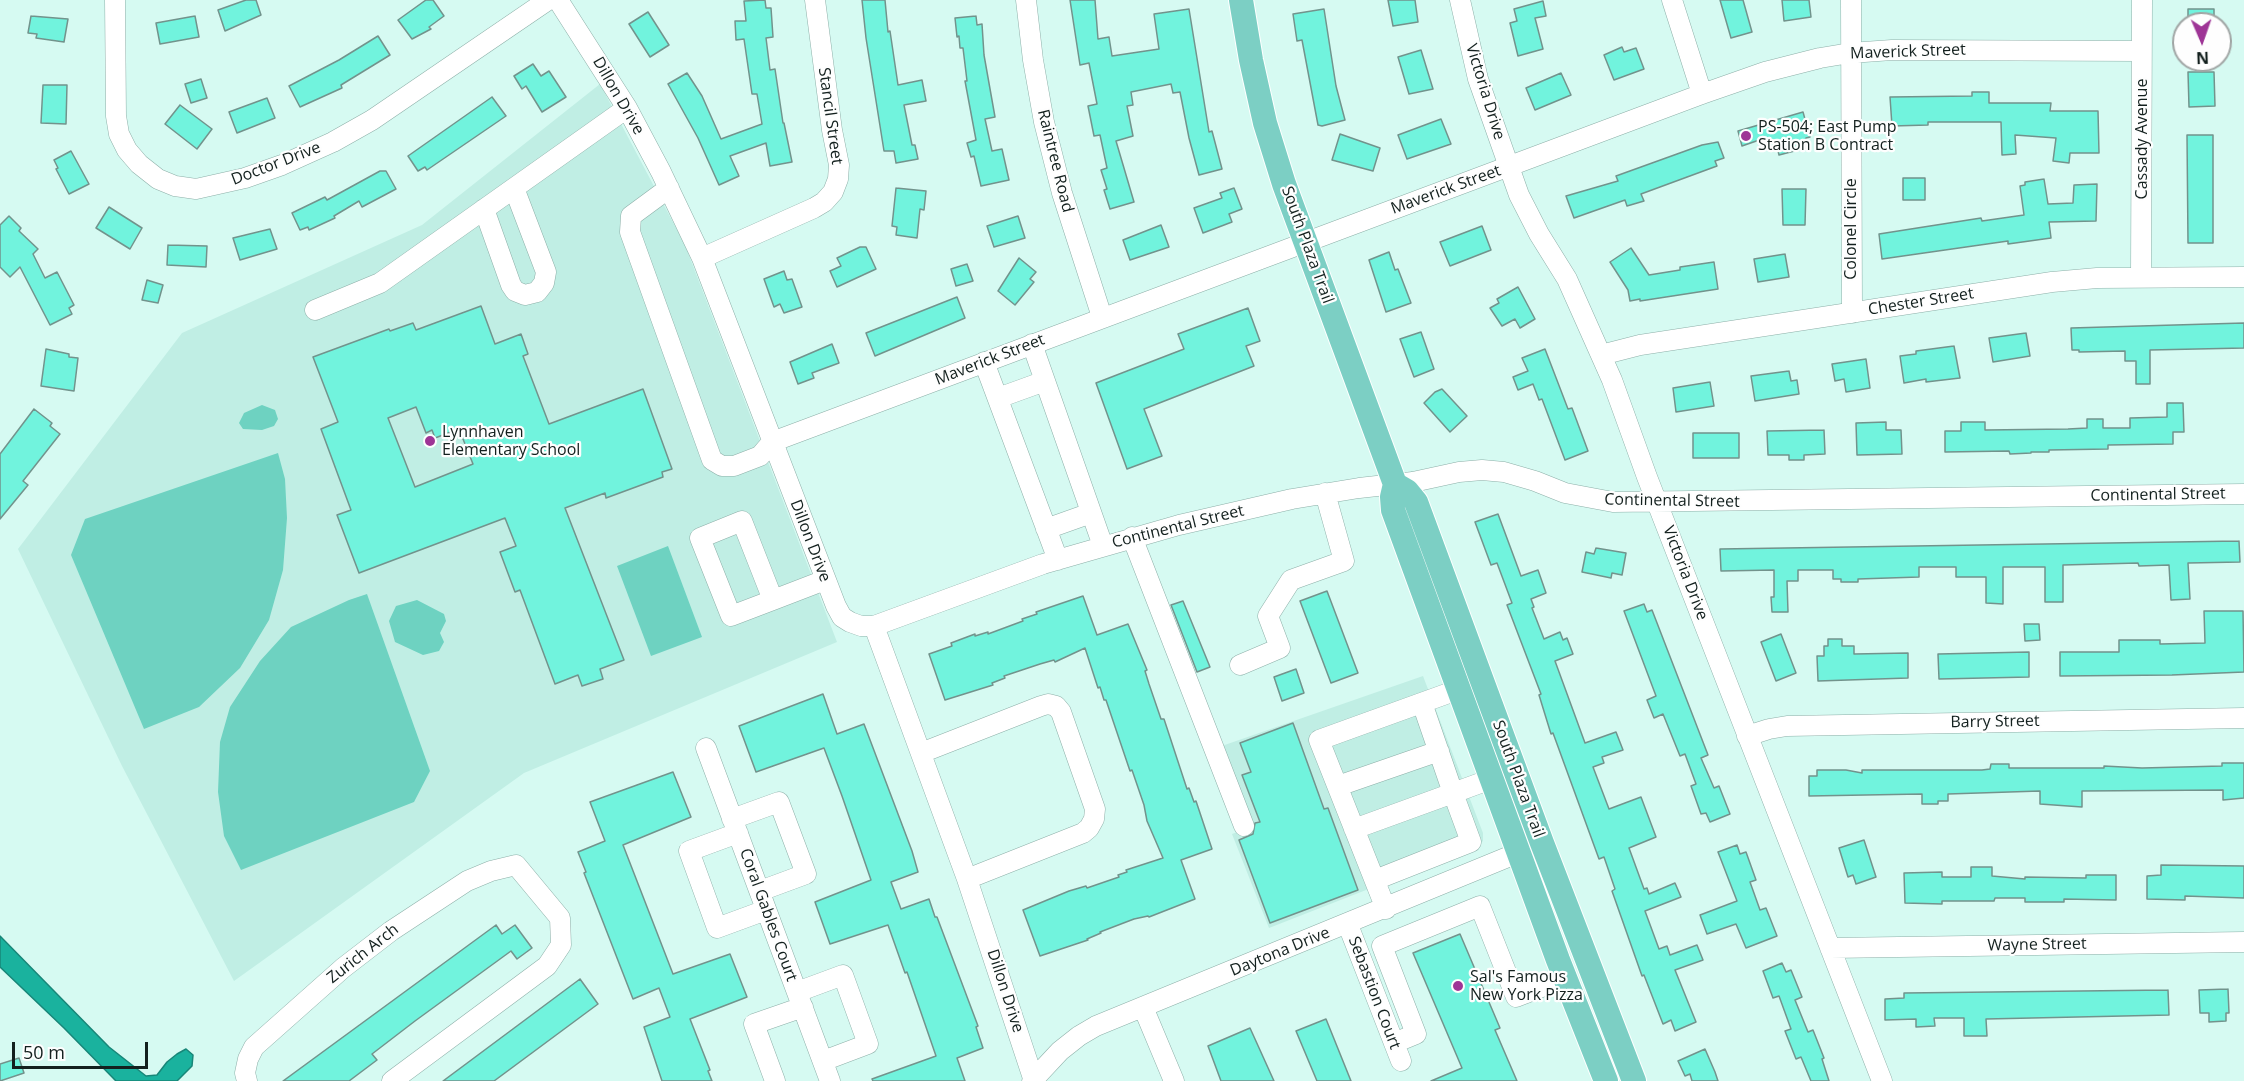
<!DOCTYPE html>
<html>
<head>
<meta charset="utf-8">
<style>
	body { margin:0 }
	#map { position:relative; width:2244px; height:1081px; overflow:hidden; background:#d6faf2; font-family:"Open Sans",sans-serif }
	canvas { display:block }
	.north { position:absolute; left:2172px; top:12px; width:60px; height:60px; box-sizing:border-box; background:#fefefe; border:2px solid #a0a5a4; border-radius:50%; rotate:178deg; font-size:16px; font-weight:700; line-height:24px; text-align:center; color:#13201e }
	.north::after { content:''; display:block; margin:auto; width:21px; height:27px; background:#9e3596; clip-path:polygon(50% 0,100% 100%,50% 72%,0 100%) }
	.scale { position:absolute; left:12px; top:1042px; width:136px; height:27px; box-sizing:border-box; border:3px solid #13201e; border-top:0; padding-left:8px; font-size:18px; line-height:21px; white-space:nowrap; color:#13201e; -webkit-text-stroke:4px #fefefe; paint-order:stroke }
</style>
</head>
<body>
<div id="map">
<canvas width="2244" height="1081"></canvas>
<div class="north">N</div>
<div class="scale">50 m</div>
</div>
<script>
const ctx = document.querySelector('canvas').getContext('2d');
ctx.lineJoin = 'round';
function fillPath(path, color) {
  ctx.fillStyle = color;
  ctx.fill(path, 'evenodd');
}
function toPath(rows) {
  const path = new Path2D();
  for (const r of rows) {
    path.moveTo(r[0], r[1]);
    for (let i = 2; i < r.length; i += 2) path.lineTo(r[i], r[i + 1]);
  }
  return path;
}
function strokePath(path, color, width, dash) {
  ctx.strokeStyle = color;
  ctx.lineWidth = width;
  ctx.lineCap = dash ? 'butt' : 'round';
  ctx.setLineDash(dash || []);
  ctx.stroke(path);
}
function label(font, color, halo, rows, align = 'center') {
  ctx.font = font + ' "Open Sans",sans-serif';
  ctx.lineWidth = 4.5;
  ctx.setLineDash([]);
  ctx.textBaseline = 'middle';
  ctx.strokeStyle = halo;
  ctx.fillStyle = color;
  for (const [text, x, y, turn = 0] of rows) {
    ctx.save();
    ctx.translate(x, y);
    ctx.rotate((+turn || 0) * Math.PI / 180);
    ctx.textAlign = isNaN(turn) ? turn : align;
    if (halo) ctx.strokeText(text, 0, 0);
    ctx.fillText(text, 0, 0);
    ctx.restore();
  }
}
fillPath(toPath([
	[600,84,685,245,837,642,524,773,234,981,122,766,18,549,182,333,422,225],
	[1423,676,1483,833,1483,841,1476,847,1269,928,1232,834,1245,829,1216,748]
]), '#c0eee4');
fillPath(toPath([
	[262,405,275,410,278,419,274,426,262,430,243,429,239,423,244,413],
	[278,453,285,479,287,518,283,570,269,620,240,668,199,707,144,729,71,555,85,519],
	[668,546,702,637,651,656,617,566],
	[367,594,430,771,414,802,241,870,224,836,218,792,220,742,230,707,260,661,291,627,349,600],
	[417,600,444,614,446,621,440,633,444,642,439,651,423,655,395,642,389,621,396,606]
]), '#6ed2c1');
const water = toPath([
	[0,936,109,1047,146,1076,157,1075,167,1062,177,1054,186,1049,193,1055,192,1066,177,1081,116,1081,64,1028,0,967,0,936]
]);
fillPath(water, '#1ab29e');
strokePath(water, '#188678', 1.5);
const building = toPath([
	[246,0,256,0,261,15,225,31,218,10,246,0],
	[426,0,433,0,444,16,429,27,431,29,412,39,398,20,426,0],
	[765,0,766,8,771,8,773,37,766,38,770,70,775,69,783,123,784,123,792,162,770,166,766,143,730,156,739,176,719,185,698,138,668,84,687,73,702,96,721,139,762,124,757,94,752,94,744,39,736,40,735,21,746,21,744,1,765,0],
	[862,0,885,0,888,32,890,31,898,85,922,80,926,101,904,105,912,145,915,145,918,159,896,163,894,151,884,151,866,38,862,0],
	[1070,0,1095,0,1098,39,1109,37,1112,56,1159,49,1154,14,1189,9,1209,132,1212,131,1222,169,1199,175,1189,138,1180,92,1173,93,1171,84,1131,92,1133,105,1127,106,1133,136,1116,141,1134,202,1110,209,1104,190,1107,189,1101,170,1107,168,1100,135,1094,136,1088,106,1097,104,1089,63,1080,65,1070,0],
	[1388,0,1415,0,1418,22,1393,26,1388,0],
	[1720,0,1743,0,1752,32,1731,38,1720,0],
	[1782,0,1809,0,1811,17,1784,21,1782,0],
	[1543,1,1546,16,1535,18,1543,49,1518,56,1510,23,1517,21,1514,9,1543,1],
	[1324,9,1336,86,1345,120,1322,126,1318,125,1302,40,1297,41,1293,14,1324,9],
	[2188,9,2214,9,2214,24,2188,24,2188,9],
	[648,12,669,45,650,57,629,24,648,12],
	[31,16,68,19,64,42,36,38,37,34,28,33,31,16],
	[195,16,199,37,160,44,156,23,195,16],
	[976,16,977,25,982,24,984,55,995,117,985,119,992,151,1002,149,1009,180,981,186,974,156,971,157,967,143,976,140,965,81,967,81,963,48,960,48,959,36,957,37,955,18,976,16],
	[378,36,390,55,341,85,342,88,300,107,289,86,339,60,378,36],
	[1622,47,1624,52,1636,48,1644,69,1614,80,1604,55,1622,47],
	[1421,50,1433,89,1409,94,1398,57,1421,50],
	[533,64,541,76,549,71,566,97,542,112,526,86,522,89,514,76,533,64],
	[2188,72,2214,72,2215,106,2189,107,2188,72],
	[1561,73,1571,95,1535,110,1526,88,1561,73],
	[201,79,207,98,191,103,185,84,201,79],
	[43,85,67,85,66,124,41,123,43,85],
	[1972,92,1989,92,1989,103,2051,103,2050,111,2098,111,2099,153,2070,153,2069,163,2053,161,2056,138,2015,135,2016,154,2002,155,2001,122,1928,122,1928,125,1892,126,1890,97,1972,96,1972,92],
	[492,97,506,116,427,170,425,167,418,171,408,156,492,97],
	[267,98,275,118,237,133,229,112,267,98],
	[180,105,212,129,197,149,165,124,180,105],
	[1803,112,1810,137,1806,138,1806,148,1779,155,1777,146,1768,148,1765,138,1742,146,1738,131,1803,112],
	[1441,119,1451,144,1407,159,1398,135,1441,119],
	[1340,134,1380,148,1373,171,1332,160,1340,134],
	[2187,135,2213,135,2213,243,2188,243,2187,135],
	[1718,142,1724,158,1715,161,1717,166,1641,194,1644,201,1627,206,1625,200,1574,218,1566,196,1618,181,1616,176,1702,145,1718,142],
	[71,151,89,184,69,194,56,169,58,168,54,160,71,151],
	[380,171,386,171,396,189,362,207,359,201,334,216,335,218,309,230,308,227,300,230,292,213,325,197,327,200,380,171],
	[1903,178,1925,178,1925,200,1903,200,1903,178],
	[2044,179,2048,204,2073,203,2074,185,2097,184,2096,221,2049,222,2051,238,2008,244,2008,241,1882,259,1879,234,1981,218,1982,221,2024,215,2020,186,2025,185,2025,182,2044,179],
	[896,188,926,191,924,210,920,209,917,238,896,235,897,227,892,226,896,188],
	[1234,188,1242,209,1229,214,1232,222,1203,233,1194,208,1222,198,1220,193,1234,188],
	[1782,189,1806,189,1805,225,1783,225,1782,189],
	[109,207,142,228,130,249,96,228,109,207],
	[9,216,21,228,19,231,38,249,33,254,45,278,57,272,74,305,69,308,72,314,50,325,20,267,10,277,0,267,0,225,9,216],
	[1018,216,1025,238,994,247,987,226,1018,216],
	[1161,225,1169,247,1130,260,1123,240,1161,225],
	[1482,226,1491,250,1450,266,1440,242,1482,226],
	[270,229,277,249,240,260,233,238,270,229],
	[168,245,207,246,206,267,167,265,168,245],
	[860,247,866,247,876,269,837,287,830,271,841,266,837,258,860,247],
	[1631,248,1649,275,1680,270,1680,267,1714,262,1718,289,1640,301,1640,299,1630,301,1628,290,1610,262,1631,248],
	[1389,252,1395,270,1398,269,1411,303,1386,312,1369,260,1389,252],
	[1785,254,1789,277,1758,282,1754,259,1785,254],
	[1019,258,1036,272,1030,279,1034,282,1015,305,998,291,1019,258],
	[967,264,973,281,956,286,951,269,967,264],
	[784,271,787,280,792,279,802,307,784,313,780,304,774,307,764,279,784,271],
	[147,280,163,285,158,303,142,300,147,280],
	[1518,287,1535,319,1520,328,1515,319,1502,326,1490,308,1499,303,1497,299,1518,287],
	[957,297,965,318,875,356,866,333,957,297],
	[481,306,495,344,521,334,528,354,523,356,549,424,643,389,672,469,662,472,663,477,606,498,605,493,565,508,624,660,600,669,603,679,582,686,578,675,555,684,520,590,515,592,500,552,516,546,505,518,359,573,337,515,351,510,321,429,338,422,313,357,389,329,390,331,413,323,416,330,481,306],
	[416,407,426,433,432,430,435,438,459,429,473,464,415,487,388,418,416,407],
	[1248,308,1260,341,1246,346,1254,366,1144,409,1162,456,1127,469,1096,383,1184,349,1178,334,1248,308],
	[2244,323,2244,348,2150,350,2150,384,2136,384,2136,361,2125,361,2125,351,2079,352,2079,350,2072,350,2071,328,2244,323],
	[1421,332,1434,369,1414,377,1400,339,1421,332],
	[2026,333,2030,356,1993,362,1989,338,2026,333],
	[832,344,839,363,812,373,814,378,798,384,790,362,832,344],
	[1954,346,1960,378,1926,382,1926,379,1904,383,1900,356,1916,354,1916,351,1954,346],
	[46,349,69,354,69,357,78,358,74,391,41,386,46,349],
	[1545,349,1568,409,1572,408,1588,451,1565,460,1542,399,1539,400,1533,384,1518,390,1513,377,1528,371,1522,358,1545,349],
	[1866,359,1870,388,1846,392,1844,379,1835,381,1832,364,1866,359],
	[1789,371,1791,381,1797,380,1799,394,1755,401,1751,376,1789,371],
	[1710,382,1714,406,1676,412,1673,388,1710,382],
	[1442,389,1467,416,1450,432,1424,403,1435,392,1442,389],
	[2167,403,2183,403,2184,432,2173,432,2173,444,2108,445,2108,449,2049,450,2049,452,2031,452,2031,453,2010,454,2009,451,1945,452,1945,431,1961,431,1961,422,1985,422,1985,430,2068,429,2087,428,2087,419,2103,419,2103,428,2130,428,2130,418,2167,417,2167,403],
	[34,409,52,423,50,426,60,434,23,481,28,485,0,519,0,454,34,409],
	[1886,422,1886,430,1901,430,1902,454,1857,455,1856,423,1886,422],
	[1824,430,1825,454,1804,455,1804,460,1789,460,1789,455,1768,455,1767,431,1824,430],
	[1693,433,1739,433,1739,458,1693,458,1693,433],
	[1498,514,1521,576,1538,570,1546,593,1531,599,1534,607,1532,608,1544,639,1560,632,1563,640,1567,638,1573,654,1555,661,1585,743,1616,732,1623,750,1602,757,1604,763,1593,767,1609,809,1641,797,1656,837,1629,848,1644,889,1647,888,1649,894,1675,883,1681,897,1645,911,1659,949,1667,946,1670,955,1697,945,1703,960,1675,970,1696,1022,1675,1031,1671,1020,1663,1024,1644,975,1642,976,1612,891,1615,889,1604,857,1599,859,1553,733,1551,734,1539,695,1541,694,1507,605,1512,603,1497,563,1491,565,1475,522,1498,514],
	[2239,541,2240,562,2188,563,2190,599,2171,600,2169,565,2139,566,2138,563,2063,565,2063,602,2045,602,2045,567,2003,567,2003,604,1986,603,1986,577,1956,577,1956,567,1919,567,1919,577,1858,579,1858,582,1841,582,1841,579,1833,579,1833,570,1798,570,1798,581,1787,581,1788,612,1772,612,1771,597,1774,597,1774,570,1721,571,1720,549,2239,541],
	[1596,548,1626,553,1622,575,1612,573,1611,578,1582,572,1586,552,1594,554,1596,548],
	[1327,591,1358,673,1331,683,1300,601,1327,591],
	[1083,596,1097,635,1128,624,1147,670,1145,671,1149,684,1161,719,1164,719,1187,789,1189,788,1194,802,1196,801,1212,849,1181,860,1195,899,1149,917,1148,916,1134,919,1100,932,1101,933,1087,939,1088,940,1040,956,1023,910,1069,891,1086,886,1087,888,1119,877,1118,875,1127,872,1126,870,1163,858,1147,821,1144,805,1132,770,1130,771,1106,700,1104,700,1100,687,1098,688,1085,648,1055,662,1054,660,1040,664,1004,676,1005,678,992,683,993,685,945,700,929,654,952,646,951,643,975,634,975,636,988,632,988,634,1023,621,1022,619,1037,614,1036,612,1083,596],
	[1183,601,1210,667,1197,672,1171,605,1183,601],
	[1644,604,1647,612,1652,610,1708,755,1701,758,1714,788,1719,786,1730,814,1710,822,1706,813,1701,814,1691,786,1696,784,1685,754,1680,756,1663,714,1654,718,1647,700,1656,696,1624,611,1644,604],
	[2204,611,2243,611,2244,672,2172,675,2060,676,2060,652,2119,652,2119,640,2160,640,2160,644,2205,643,2204,611],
	[2024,624,2039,624,2040,640,2025,641,2024,624],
	[1781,634,1796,673,1776,681,1761,642,1781,634],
	[1828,639,1842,639,1842,646,1854,646,1854,654,1908,653,1908,678,1818,681,1817,656,1824,656,1824,646,1828,646,1828,639],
	[2029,652,2029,677,1939,679,1938,654,2029,652],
	[1296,669,1304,693,1282,701,1274,677,1296,669],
	[823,694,837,734,864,724,912,851,918,872,891,882,901,909,929,899,935,917,937,917,978,1026,976,1027,983,1048,957,1058,965,1081,873,1081,872,1079,936,1056,907,972,905,973,888,925,830,944,815,902,871,880,842,796,824,748,756,772,739,726,823,694],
	[1293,723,1324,809,1328,808,1358,890,1270,923,1239,840,1253,834,1255,823,1260,822,1242,775,1251,772,1240,743,1293,723],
	[2222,763,2244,763,2244,798,2223,800,2223,790,2082,791,2082,807,2040,804,2040,791,1948,794,1948,801,1938,801,1938,804,1922,804,1922,794,1809,796,1809,776,1817,776,1817,770,1846,770,1862,773,1862,770,1982,770,1990,769,1991,764,2009,764,2009,768,2104,768,2104,766,2142,768,2222,766,2222,763],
	[673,772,691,817,623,845,673,974,730,954,747,997,690,1019,710,1070,708,1071,712,1081,662,1081,644,1027,670,1017,659,988,633,999,584,873,586,872,578,852,605,841,590,802,673,772],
	[1864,840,1876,877,1856,884,1853,875,1848,877,1839,848,1864,840],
	[1737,845,1740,854,1746,852,1756,880,1750,882,1760,910,1766,908,1777,936,1746,948,1736,924,1707,934,1700,915,1737,901,1718,852,1737,845],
	[2161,865,2244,866,2244,898,2185,896,2185,900,2147,899,2147,876,2161,875,2161,865],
	[1971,867,1992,867,1992,876,2025,879,2025,877,2086,878,2086,875,2116,875,2116,900,2064,899,2064,902,2025,902,2025,898,1995,898,1994,901,1942,901,1942,904,1905,903,1904,873,1942,872,1942,877,1971,877,1971,867],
	[496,925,502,934,515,925,532,948,517,959,511,951,415,1021,372,1054,377,1060,349,1081,283,1081,496,925],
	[1460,934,1500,1028,1495,1030,1517,1081,1431,1081,1462,1068,1413,953,1460,934],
	[1782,963,1786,972,1791,970,1802,997,1795,1000,1808,1032,1813,1030,1824,1058,1822,1059,1829,1081,1811,1081,1801,1057,1796,1059,1785,1031,1791,1029,1779,996,1773,998,1763,971,1782,963],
	[580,979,598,1004,494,1081,443,1081,580,979],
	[2228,989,2229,1013,2226,1013,2226,1021,2209,1022,2209,1013,2200,1013,2199,990,2228,989],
	[2168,990,2169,1015,1986,1019,1987,1036,1964,1036,1964,1018,1934,1018,1935,1026,1916,1027,1916,1019,1885,1020,1885,999,1904,998,1904,993,2168,990],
	[1326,1019,1351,1081,1317,1081,1296,1031,1326,1019],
	[1250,1028,1274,1081,1221,1081,1208,1046,1250,1028],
	[1705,1049,1715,1072,1718,1081,1692,1081,1690,1074,1685,1076,1678,1061,1705,1049],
	[19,1058,24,1073,0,1081,0,1064,19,1058]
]);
fillPath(building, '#71f3dd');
strokePath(building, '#72938c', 1.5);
const minor = toPath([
	[115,0,116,116,119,134,127,150,139,164,158,179,175,186,196,189,245,178,282,165,333,142,372,120,548,0],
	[558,0,627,108,661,172,702,258,836,606,842,617,850,622,861,626,874,626,1043,564,1179,525,1292,499,1359,488,1413,482,1459,472,1482,470,1504,472,1535,481,1565,493,1613,502,2244,494],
	[1026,0,1033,60,1044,122,1062,193,1102,317],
	[1460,0,1478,79,1519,195,1539,234,1567,279,1612,380,1647,477,1882,1081],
	[1672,0,1702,94],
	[1851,0,1852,313],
	[669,188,631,216,630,232,712,460,722,466,734,466,760,456,772,442,1702,94,1765,72,1820,58,1850,53,1892,50,2141,51],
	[484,209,511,285,515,291,525,295,537,292,544,283,546,272,514,188],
	[702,258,814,208,824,202,833,192,838,179,839,165,832,130,815,0],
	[2141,277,2142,0],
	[315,310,380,283,627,108],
	[1032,344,1103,546],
	[1601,355,1640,345,2052,282,2097,278,2244,277],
	[984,362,1058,560],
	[998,398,1045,381],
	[1046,529,1091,513],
	[1132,537,1244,826],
	[773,600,742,521,700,538,731,616,773,600,825,580],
	[874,626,967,879,1034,1081],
	[1240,665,1280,648,1268,616,1291,580,1344,561,1325,493],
	[1747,736,1769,729,1787,726,2244,718],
	[706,748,830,1081],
	[921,753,1041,706,1048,704,1056,706,1061,712,1095,809,1094,819,1089,828,1083,833,967,879],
	[1338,786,1439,751],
	[732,819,779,802,806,874,760,891],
	[1354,829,1453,793,1422,703],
	[738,833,689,851,717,928,766,910],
	[1375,880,1471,842,1453,793,1505,774],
	[1386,909,1319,740,1482,681],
	[1348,925,1401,1061],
	[1830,948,2244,942],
	[797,992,843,975,868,1044,823,1061],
	[1143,1007,1174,1081],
	[1394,1043,1416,1034,1382,946,1480,906,1516,997,1565,978],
	[247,1081,245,1073,248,1059,254,1047,343,968,391,931,467,881,491,871,516,865,560,918,561,945,547,966,392,1081],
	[775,1081,754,1024,803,1007],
	[1032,1081,1060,1051,1079,1036,1096,1026,1542,843]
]);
const major = toPath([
	[1241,0,1251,60,1265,123,1284,184,1395,484,1392,497,1393,510,1558,960,1606,1081],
	[1395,484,1407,491,1416,502,1542,843,1634,1081]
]);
strokePath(minor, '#8dafa8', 21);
strokePath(major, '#fff', 26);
strokePath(minor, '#fff', 20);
strokePath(major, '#7ccfc4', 24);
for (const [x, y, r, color] of [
	[1746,136,6,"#9e3596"],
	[430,441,6,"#9e3596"],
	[1458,986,6,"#9e3596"]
]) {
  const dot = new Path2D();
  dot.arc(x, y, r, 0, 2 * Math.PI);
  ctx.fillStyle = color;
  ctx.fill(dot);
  strokePath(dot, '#fefefe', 2);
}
label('16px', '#13201e', '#fefefe', [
	["Maverick Street",1908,52,-2],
	["Victoria Drive",1485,92,73],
	["Dillon Drive",618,96,60],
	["Stancil Street",830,116,82],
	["Cassady Avenue",2142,139,-90],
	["Raintree Road",1055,161,76],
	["Doctor Drive",276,164,-21],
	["Maverick Street",1446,190,-20],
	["Colonel Circle",1851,229,-90],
	["South Plaza Trail",1307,245,70],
	["Chester Street",1921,302,-9],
	["Maverick Street",990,360,-21],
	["Continental Street",2158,495,-1],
	["Continental Street",1672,501,1],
	["Continental Street",1178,527,-14],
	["Dillon Drive",810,541,69],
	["Victoria Drive",1685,573,69],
	["Barry Street",1995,722,-1],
	["South Plaza Trail",1518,779,70],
	["Coral Gables Court",768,915,70],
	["Wayne Street",2037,945,-1],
	["Daytona Drive",1280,952,-22],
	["Zurich Arch",363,954,-38],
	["Dillon Drive",1005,991,72],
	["Sebastion Court",1374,993,69]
]);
label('16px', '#13201e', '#fefefe', [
	["PS-504; East Pump",1758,127],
	["Station B Contract",1758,145],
	["Lynnhaven",442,432],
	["Elementary School",442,450],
	["Sal's Famous",1470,977],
	["New York Pizza",1470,995]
], 'left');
</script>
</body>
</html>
